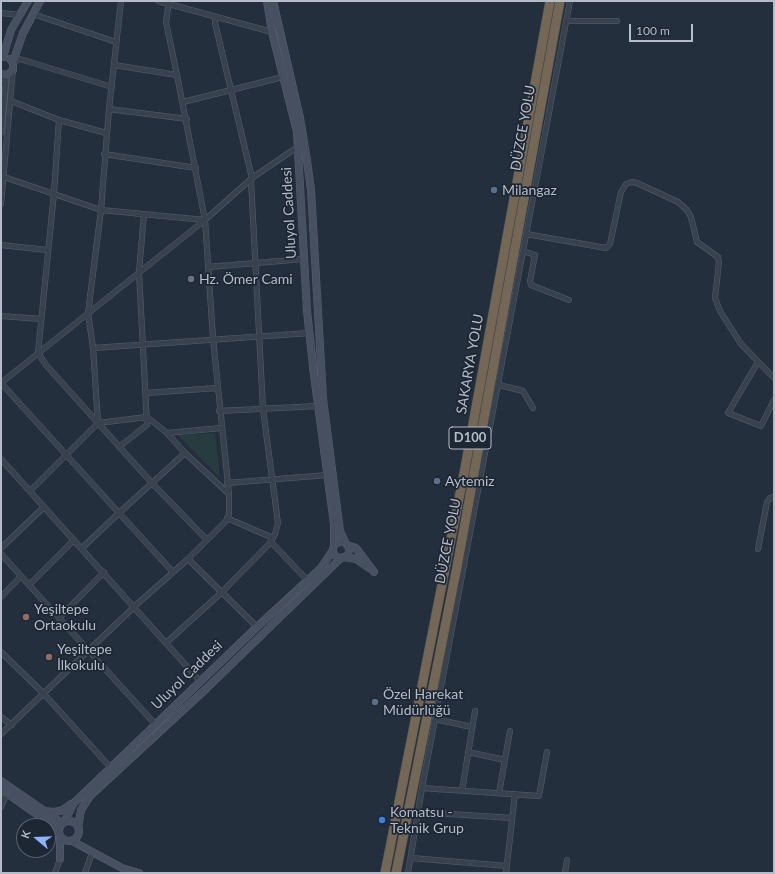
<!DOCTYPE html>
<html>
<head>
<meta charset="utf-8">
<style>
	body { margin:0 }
	#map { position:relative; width:775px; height:874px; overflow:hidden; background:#242f3e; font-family:Lato,sans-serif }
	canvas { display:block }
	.frame { position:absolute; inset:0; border:2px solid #b4bcc9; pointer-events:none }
	.north { position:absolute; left:16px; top:818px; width:40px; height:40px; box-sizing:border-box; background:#1d2633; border:1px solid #59626f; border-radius:50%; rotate:289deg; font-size:11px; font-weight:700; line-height:16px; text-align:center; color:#b4bcc9 }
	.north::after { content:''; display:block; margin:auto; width:14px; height:18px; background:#8ab4f8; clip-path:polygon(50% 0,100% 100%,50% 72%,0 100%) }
	.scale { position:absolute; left:629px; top:24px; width:64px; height:18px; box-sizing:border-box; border:2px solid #b4bcc9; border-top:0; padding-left:5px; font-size:12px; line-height:14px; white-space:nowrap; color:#b4bcc9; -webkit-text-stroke:3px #1d2633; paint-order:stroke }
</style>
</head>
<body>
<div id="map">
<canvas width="775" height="874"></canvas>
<div class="frame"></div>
<div class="north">K</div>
<div class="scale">100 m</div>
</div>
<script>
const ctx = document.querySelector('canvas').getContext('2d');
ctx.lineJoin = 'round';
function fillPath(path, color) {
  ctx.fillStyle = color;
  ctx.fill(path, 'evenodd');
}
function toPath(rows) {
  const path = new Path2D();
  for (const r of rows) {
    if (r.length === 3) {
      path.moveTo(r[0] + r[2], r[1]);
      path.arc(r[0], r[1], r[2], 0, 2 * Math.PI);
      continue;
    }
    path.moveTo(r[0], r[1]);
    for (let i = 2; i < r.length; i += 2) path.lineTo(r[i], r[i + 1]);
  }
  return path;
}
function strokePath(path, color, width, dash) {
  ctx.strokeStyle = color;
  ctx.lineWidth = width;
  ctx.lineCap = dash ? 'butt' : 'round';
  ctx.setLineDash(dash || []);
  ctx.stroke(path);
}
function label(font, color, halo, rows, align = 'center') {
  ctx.font = font + ' Lato,sans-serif';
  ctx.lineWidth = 3.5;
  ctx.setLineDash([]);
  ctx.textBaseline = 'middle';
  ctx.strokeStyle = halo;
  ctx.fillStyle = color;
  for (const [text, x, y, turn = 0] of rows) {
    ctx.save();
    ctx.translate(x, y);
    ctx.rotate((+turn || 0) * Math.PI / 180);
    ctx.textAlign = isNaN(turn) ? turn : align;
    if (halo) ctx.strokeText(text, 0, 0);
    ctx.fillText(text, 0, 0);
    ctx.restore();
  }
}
fillPath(toPath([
	[215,433,220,478,178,435]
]), '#263c3f');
const street = toPath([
	[121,1,109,109,187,119],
	[158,1,272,32],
	[169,2,166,22,177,75],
	[1,13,20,15],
	[33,14,116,42],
	[215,17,215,23,252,178],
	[567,21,617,21],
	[13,63,20,59,112,87],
	[1,75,6,81,1,133],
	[11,101,59,120,106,133],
	[183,102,283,77],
	[59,120,54,193,38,353,46,365,151,482,207,540],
	[104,154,196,168],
	[4,177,101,210,205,220],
	[1,204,13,68],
	[526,234,606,248,610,244,621,192,626,184,632,182,637,183,678,202,687,210,691,217,697,242,718,257,719,262,715,298,720,311,741,344,774,378],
	[1,245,47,250],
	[523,251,535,255,530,281,531,285,569,300],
	[208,267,304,259],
	[1,316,41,319],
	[93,348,310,333],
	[758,362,728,413,761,426,774,400],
	[1,383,205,220,252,178,299,146],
	[1,383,119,513,82,548],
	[499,385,523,391,533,408],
	[146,393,217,388],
	[219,411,318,406],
	[98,423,93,348,88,313,101,210,109,109],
	[167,433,221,428],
	[119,447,147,425,139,272,144,214],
	[1,459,200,681],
	[227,483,328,475],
	[30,491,98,423,147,417,167,433,185,453],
	[227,518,273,538],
	[271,542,308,581],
	[1,548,44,507],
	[758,549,767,502,770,498,774,497],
	[1,554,155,724],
	[188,559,257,627],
	[173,572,119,513,185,453,229,494],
	[29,585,74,540],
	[1,597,21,576],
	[59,618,104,572],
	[167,642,222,592,270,543,275,534,278,523,263,409,251,180],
	[1,652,44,694,111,768],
	[1,717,12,725],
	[435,719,472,727],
	[1,734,135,606,188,559,226,521,229,514,229,494,213,338,205,220,177,75,114,65],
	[468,752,505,760],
	[422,788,539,796,547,752],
	[462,791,475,711],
	[499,793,510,731],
	[1,807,7,793],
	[418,812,512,818],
	[411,858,507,866],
	[55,873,60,859],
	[85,873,92,853],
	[408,873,422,788,570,1],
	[506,873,515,794],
	[565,873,567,860]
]);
const secondary = toPath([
	[267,1,272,32,297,132,307,311,314,375,334,524,334,545],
	[273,1,300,118,307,161,311,190,323,399,337,508,340,531,345,542],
	[3,57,11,30,28,1],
	[13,62,23,33,40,1],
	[1,74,7,75,13,70,13,63,10,59],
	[341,550,8],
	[347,545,356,548,374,572],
	[344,557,356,559,369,568],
	[1,781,62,823],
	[1,789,49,823,59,833],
	[44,811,55,812,63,810,71,804],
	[69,831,10],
	[64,822,74,803,257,627,321,568,333,550],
	[78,827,81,810,90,796,207,688,341,558],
	[60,836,60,859],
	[72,841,122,868,139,873]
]);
const highway = toPath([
	[385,873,465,468,550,1],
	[396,873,457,567,560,1]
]);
strokePath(street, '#565f6c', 6);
strokePath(secondary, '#565f6c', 8);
strokePath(highway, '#434c59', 10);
strokePath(street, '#38414e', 5);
strokePath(secondary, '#465061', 7);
strokePath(highway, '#746855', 9);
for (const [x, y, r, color] of [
	[494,190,4,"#5c6f8a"],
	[191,279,4,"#6b7280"],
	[437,481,4,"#5c6f8a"],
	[26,617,4,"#8d6e63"],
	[49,657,4,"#8d6e63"],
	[375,702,4,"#5c6f8a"],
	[382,820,4,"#3f7fe0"]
]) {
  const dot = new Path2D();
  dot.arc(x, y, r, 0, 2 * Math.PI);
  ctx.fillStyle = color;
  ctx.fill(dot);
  strokePath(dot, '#1d2633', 1.5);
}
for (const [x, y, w] of [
	[470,438,42]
]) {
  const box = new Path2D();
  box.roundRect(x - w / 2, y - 11, w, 22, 3);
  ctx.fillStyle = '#1d2633';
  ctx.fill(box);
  strokePath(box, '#b4bcc9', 1);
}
label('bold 13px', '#b4bcc9', null, [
	["D100",470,438]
]);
label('14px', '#b4bcc9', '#1d2633', [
	["DÜZCE YOLU",523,128,-80],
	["Uluyol Caddesi",289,213,-93],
	["SAKARYA YOLU",470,364,-80],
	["DÜZCE YOLU",448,541,-79],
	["Uluyol Caddesi",187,675,-44]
]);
label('14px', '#b4bcc9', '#1d2633', [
	["Milangaz",502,190],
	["Hz. Ömer Cami",199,279],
	["Aytemiz",445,481],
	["Yeşiltepe",34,609],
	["Ortaokulu",34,625],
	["Yeşiltepe",57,649],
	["İlkokulu",57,665],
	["Özel Harekat",383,694],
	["Müdürlüğü",383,710],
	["Komatsu -",390,812],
	["Teknik Grup",390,828]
], 'left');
</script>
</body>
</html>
